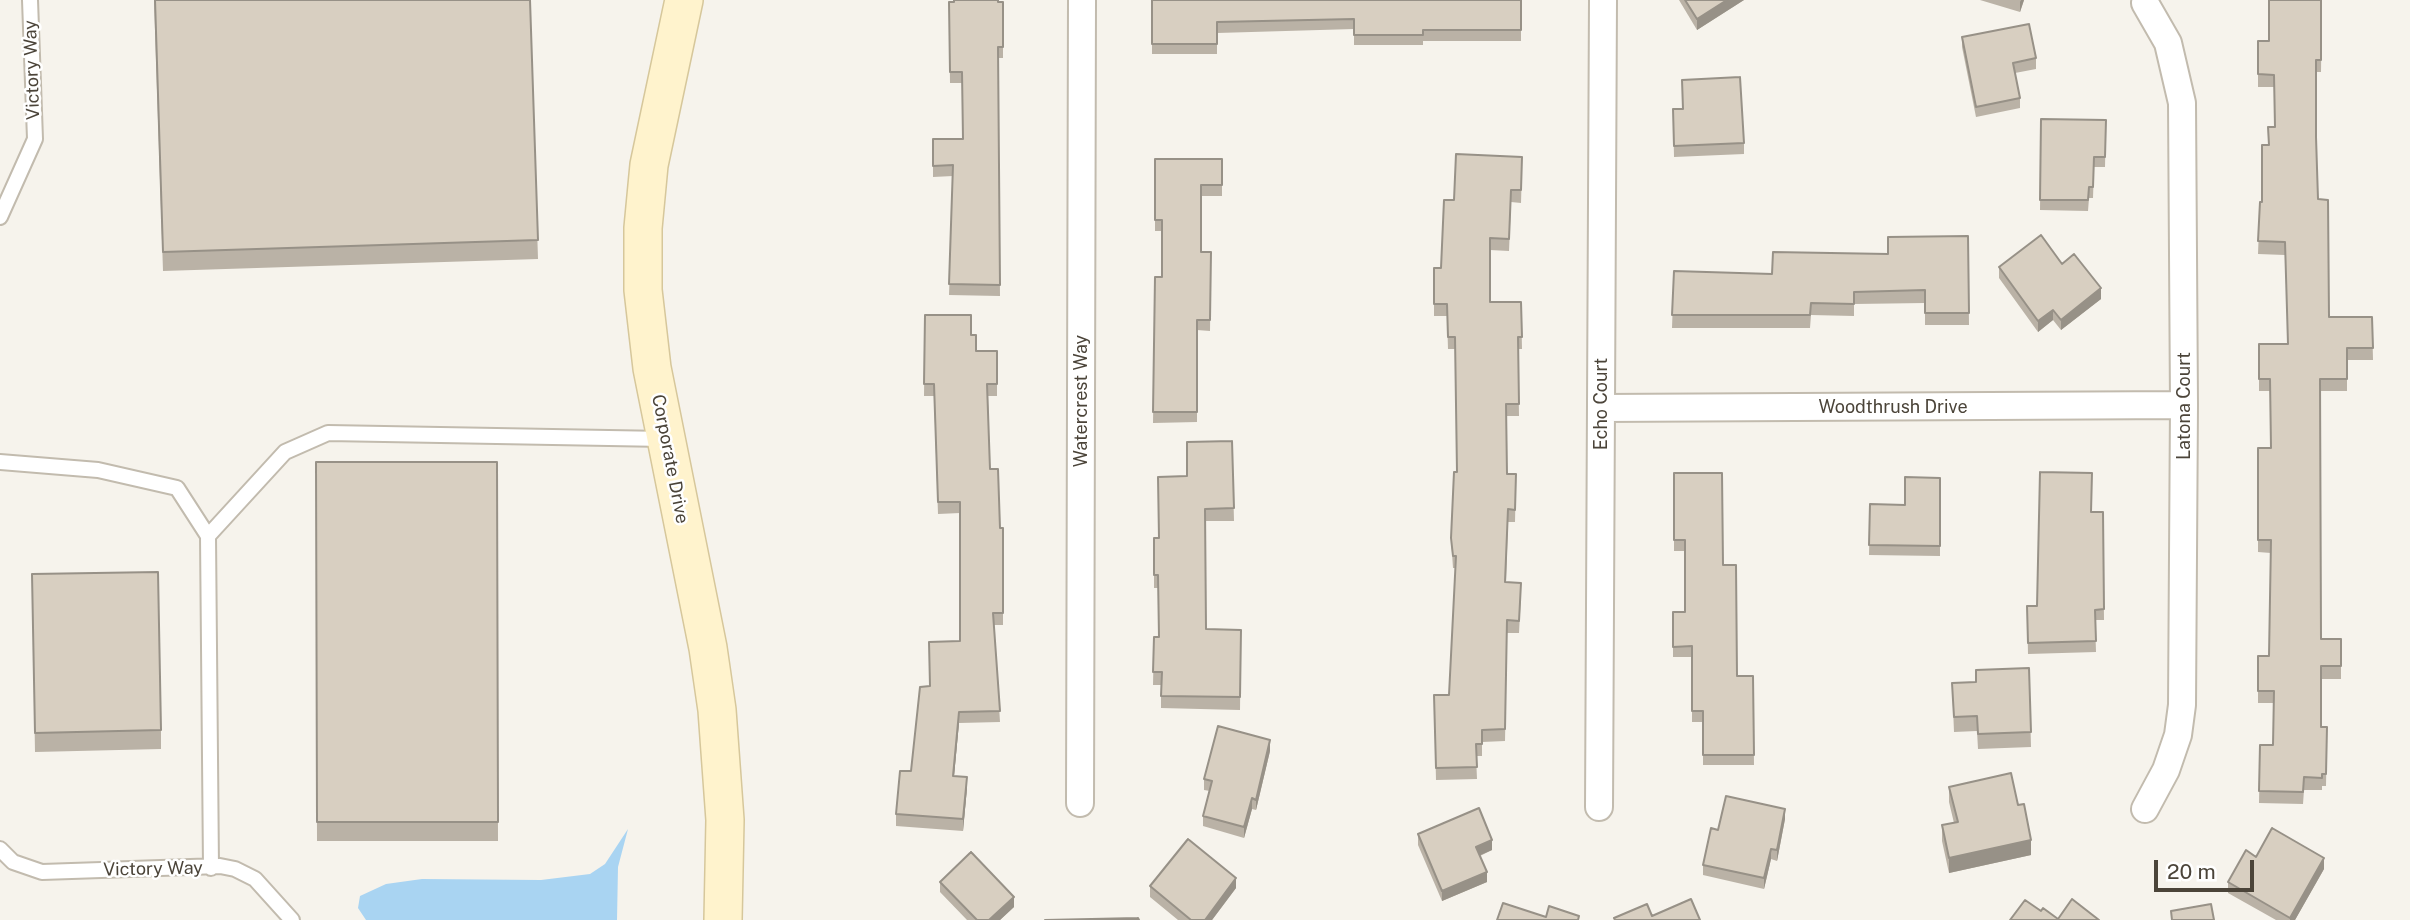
<!DOCTYPE html>
<html>
<head>
<meta charset="utf-8">
<style>
	body { margin:0 }
	#map { position:relative; width:2410px; height:920px; overflow:hidden; background:#f6f3ec; font-family:"Public Sans",sans-serif }
	canvas { display:block }
	.scale { position:absolute; left:2154px; top:860px; width:100px; height:32px; box-sizing:border-box; border:4px solid #4b4439; border-top:0; padding-left:9px; font-size:21px; line-height:24px; white-space:nowrap; color:#4b4439; -webkit-text-stroke:5px #fff; paint-order:stroke }
</style>
</head>
<body>
<div id="map">
<canvas width="2410" height="920"></canvas>
<div class="scale">20 m</div>
</div>
<script>
const ctx = document.querySelector('canvas').getContext('2d');
ctx.lineJoin = 'round';
function fillPath(path, color) {
  ctx.fillStyle = color;
  ctx.fill(path, 'evenodd');
}
function toPath(rows) {
  const path = new Path2D();
  for (const r of rows) {
    path.moveTo(r[0], r[1]);
    for (let i = 2; i < r.length; i += 2) path.lineTo(r[i], r[i + 1]);
  }
  return path;
}
function strokePath(path, color, width, dash) {
  ctx.strokeStyle = color;
  ctx.lineWidth = width;
  ctx.lineCap = dash ? 'butt' : 'round';
  ctx.setLineDash(dash || []);
  ctx.stroke(path);
}
function label(font, color, halo, rows, align = 'center') {
  ctx.font = font + ' "Public Sans",sans-serif';
  ctx.lineWidth = 5;
  ctx.setLineDash([]);
  ctx.textBaseline = 'middle';
  ctx.strokeStyle = halo;
  ctx.fillStyle = color;
  for (const [text, x, y, turn = 0] of rows) {
    ctx.save();
    ctx.translate(x, y);
    ctx.rotate((+turn || 0) * Math.PI / 180);
    ctx.textAlign = isNaN(turn) ? turn : align;
    if (halo) ctx.strokeText(text, 0, 0);
    ctx.fillText(text, 0, 0);
    ctx.restore();
  }
}
fillPath(toPath([
	[628,829,618,867,617,920,366,920,358,908,360,896,386,884,422,879,541,880,590,874,605,864]
]), '#a9d4f2');
const lane = toPath([
	[0,217,35,139,30,0],
	[0,462,98,470,177,488,208,536,211,868],
	[208,536,285,452,328,433,665,439],
	[0,849,13,862,42,872,220,866,235,869,255,879,292,920]
]);
const street = toPath([
	[1601,408,2184,405],
	[1080,803,1082,0],
	[1599,807,1603,0],
	[2145,809,2166,770,2178,735,2182,705,2184,405,2182,103,2168,43,2145,3]
]);
const secondary = toPath([
	[684,0,649,165,643,228,643,290,652,368,708,648,717,710,725,820,723,920]
]);
strokePath(lane, '#c2bbae', 18);
strokePath(street, '#c2bbae', 30);
strokePath(secondary, '#d6c79b', 40);
strokePath(lane, '#fff', 14);
strokePath(street, '#fff', 26);
strokePath(secondary, '#fff3cd', 37);
fillPath(toPath([
	[154,0,530,0,538,259,163,271],
	[1152,0,1521,0,1521,41,1423,41,1423,45,1354,45,1354,29,1217,33,1217,54,1152,54],
	[1679,0,1744,0,1697,30],
	[1980,0,2024,0,2020,12],
	[2322,0,2321,72,2316,72,2316,137,2318,199,2329,317,2372,317,2373,360,2347,360,2347,391,2320,391,2321,639,2341,639,2341,679,2321,679,2321,727,2327,727,2326,786,2322,786,2322,790,2304,790,2303,804,2259,803,2260,745,2273,745,2274,703,2258,703,2258,656,2269,656,2271,553,2258,552,2258,448,2271,448,2270,391,2259,391,2259,344,2288,344,2285,255,2258,254,2260,202,2262,202,2269,145,2275,127,2274,87,2258,87,2258,41,2269,41],
	[949,2,1003,2,1003,58,998,58,1000,296,949,295,953,176,933,177,933,139,963,139,962,83,950,83],
	[1962,37,2036,58,2036,69,2015,73,2020,98,2020,108,1976,117,1962,47],
	[1673,109,1744,143,1744,154,1674,157],
	[2041,119,2106,120,2105,167,2094,167,2093,198,2089,198,2088,211,2040,210],
	[1155,159,1222,159,1222,196,1201,196,1201,252,1211,252,1210,331,1197,330,1197,422,1153,423,1155,277,1162,277,1162,231,1155,231],
	[1522,169,1521,203,1511,202,1509,251,1490,250,1490,302,1521,302,1522,349,1518,349,1519,416,1506,416,1507,474,1516,474,1515,522,1508,522,1506,582,1521,595,1519,633,1507,633,1505,741,1482,742,1482,756,1476,756,1477,779,1436,780,1434,695,1449,695,1456,568,1453,568,1451,538,1457,472,1455,349,1448,349,1447,316,1434,316,1434,268,1441,268,1454,200],
	[1968,236,1969,325,1925,325,1925,303,1854,304,1854,316,1811,315,1810,328,1672,328,1674,271,1772,274,1888,254],
	[2062,264,2101,299,2061,330,2053,320,2038,332,1999,278,1999,267],
	[925,315,971,335,976,351,997,351,997,396,988,396,990,469,1000,528,1003,528,1003,625,994,625,1000,722,959,723,954,776,967,788,963,831,896,826,896,814,911,771,930,686,960,641,960,513,938,514,934,396,924,396],
	[1232,441,1234,521,1205,521,1206,629,1241,630,1240,710,1161,708,1161,685,1153,685,1154,637,1159,637,1158,588,1154,588,1154,538,1159,538,1187,476],
	[316,462,497,462,498,841,317,841],
	[1674,473,1723,565,1737,676,1753,676,1754,765,1703,765,1703,722,1692,722,1692,657,1673,657,1673,612,1685,612,1685,551,1674,551],
	[1940,478,1940,556,1869,555,1870,504,1905,505],
	[2091,512,2103,512,2104,620,2095,620,2096,652,2028,654,2027,606,2037,606],
	[32,574,161,730,161,749,35,752],
	[2029,668,2031,747,1978,749,1977,731,1954,732,1952,683,1976,682],
	[1270,751,1256,810,1252,809,1244,838,1203,826,1203,816,1210,791,1204,790,1204,779],
	[1949,787,2018,805,2031,855,1949,873,1942,841,1942,825,1954,823,1949,802],
	[1785,819,1777,861,1771,859,1764,889,1703,875,1703,865,1718,830],
	[1418,834,1492,850,1480,856,1487,882,1442,901,1418,845],
	[2324,869,2295,920,2276,920,2228,893,2228,882],
	[940,882,1014,907,1000,920,967,920,940,892],
	[1150,886,1236,888,1212,920,1178,920,1150,897]
]), '#bab2a6');
fillPath(toPath([
	[1727,0,1744,0,1697,30,1697,19],
	[2021,0,2024,0,2020,12,2020,2],
	[2101,288,2101,299,2061,330,2061,320],
	[2053,310,2053,320,2038,332,2038,321],
	[959,712,959,723,953,787,953,776],
	[1270,740,1270,751,1256,810,1256,800],
	[967,777,967,788,963,831,963,819],
	[1252,798,1252,809,1244,838,1244,827],
	[1785,809,1785,819,1777,861,1777,850],
	[1492,840,1492,850,1476,857,1476,847],
	[2031,840,2031,855,1949,873,1949,858],
	[1771,849,1771,859,1764,889,1764,878],
	[2324,858,2324,869,2295,920,2290,920,2290,918],
	[1487,872,1487,882,1442,901,1442,891],
	[1236,878,1236,888,1212,920,1205,920],
	[1014,897,1014,907,1000,920,989,920]
]), '#979187');
const building = toPath([
	[155,0,530,0,538,240,163,252,155,0],
	[954,0,998,0,998,2,1003,2,1003,47,998,47,1000,285,949,284,953,165,933,166,933,139,963,139,962,72,950,72,949,2,954,2,954,0],
	[1152,0,1521,0,1521,30,1423,30,1423,35,1354,35,1354,19,1217,22,1217,44,1152,44,1152,0],
	[1685,0,1727,0,1697,19,1685,0],
	[2269,0,2321,0,2321,60,2316,60,2316,137,2318,199,2328,200,2329,317,2372,317,2373,348,2347,348,2347,379,2320,379,2321,639,2341,639,2341,666,2321,666,2321,727,2327,727,2326,774,2322,774,2322,778,2304,777,2303,792,2259,791,2260,745,2273,745,2274,691,2258,691,2258,656,2269,656,2271,540,2258,540,2258,448,2271,448,2270,379,2259,379,2259,344,2288,344,2285,242,2258,241,2260,202,2262,202,2262,145,2269,145,2268,127,2275,127,2274,75,2258,74,2258,41,2269,41,2269,0],
	[2029,24,2036,58,2013,63,2020,98,1976,107,1962,37,2029,24],
	[1740,77,1744,143,1674,146,1673,109,1683,109,1682,80,1740,77],
	[2041,119,2106,120,2105,157,2094,157,2093,187,2089,187,2088,200,2040,200,2041,119],
	[1456,154,1522,157,1521,190,1511,190,1509,239,1490,238,1490,302,1521,302,1522,337,1518,337,1519,404,1506,404,1507,474,1516,474,1515,510,1508,509,1505,582,1521,583,1519,621,1507,620,1505,729,1482,730,1482,744,1476,744,1477,767,1436,768,1434,695,1449,695,1456,556,1453,556,1451,538,1454,472,1457,472,1455,337,1448,337,1447,304,1434,304,1434,268,1441,268,1444,200,1454,200,1456,154],
	[1155,159,1222,159,1222,185,1201,185,1201,252,1211,252,1210,320,1197,320,1197,412,1153,412,1155,277,1162,277,1162,220,1155,220,1155,159],
	[2041,235,2062,264,2074,254,2101,288,2061,320,2053,310,2038,321,1999,267,2041,235],
	[1968,236,1969,313,1925,313,1925,290,1854,292,1854,304,1811,303,1810,315,1672,315,1674,271,1772,274,1773,252,1888,254,1888,237,1968,236],
	[925,315,971,315,971,335,976,335,976,351,997,351,997,384,987,384,990,469,998,469,1000,528,1003,528,1003,613,993,613,1000,711,959,712,953,776,967,777,963,819,896,814,900,771,911,771,920,687,930,686,929,642,960,641,960,502,938,502,934,384,924,384,925,315],
	[1232,441,1234,508,1205,509,1206,629,1241,630,1240,697,1161,696,1162,672,1153,672,1154,637,1159,637,1158,575,1154,575,1154,538,1159,538,1158,477,1187,476,1187,442,1232,441],
	[316,462,497,462,498,822,317,822,316,462],
	[2040,472,2092,473,2091,512,2103,512,2104,609,2095,610,2096,641,2028,643,2027,606,2037,606,2040,472],
	[1674,473,1722,473,1723,565,1736,565,1737,676,1753,676,1754,755,1703,755,1703,711,1692,711,1692,646,1673,647,1673,612,1685,612,1685,540,1674,540,1674,473],
	[1905,477,1940,478,1940,546,1869,545,1870,504,1905,505,1905,477],
	[158,572,161,730,35,733,32,574,158,572],
	[2029,668,2031,732,1978,734,1977,716,1954,717,1952,683,1976,682,1976,670,2029,668],
	[1218,726,1270,740,1256,800,1252,798,1244,827,1203,816,1212,781,1204,779,1218,726],
	[2011,773,2018,805,2024,804,2031,840,1949,858,1942,825,1958,822,1949,787,2011,773],
	[1726,796,1785,809,1777,850,1771,849,1764,878,1703,865,1711,828,1718,830,1726,796],
	[1479,808,1492,840,1476,847,1487,872,1442,891,1418,834,1479,808],
	[2272,828,2324,858,2290,918,2228,882,2246,850,2256,857,2272,828],
	[1188,839,1236,878,1205,920,1191,920,1150,886,1188,839],
	[971,852,1014,897,989,920,977,920,940,882,971,852],
	[1691,899,1700,920,1615,920,1614,918,1647,904,1652,916,1691,899],
	[2072,899,2099,920,2010,920,2025,900,2041,911,2043,908,2058,919,2072,899],
	[1503,903,1546,917,1549,906,1579,916,1578,920,1497,920,1503,903],
	[2211,904,2214,920,2172,920,2171,911,2211,904],
	[1138,918,1139,920,1045,920,1138,918]
]);
fillPath(building, '#d8cfc1');
strokePath(building, '#979187', 2);
label('18px', '#4b4439', '#fff', [
	["Victory Way",32,70,-92],
	["Watercrest Way",1081,401,-90],
	["Echo Court",1601,404,-90],
	["Latona Court",2184,406,-90],
	["Woodthrush Drive",1893,407],
	["Corporate Drive",670,459,79],
	["Victory Way",153,869,-1]
]);
</script>
</body>
</html>
